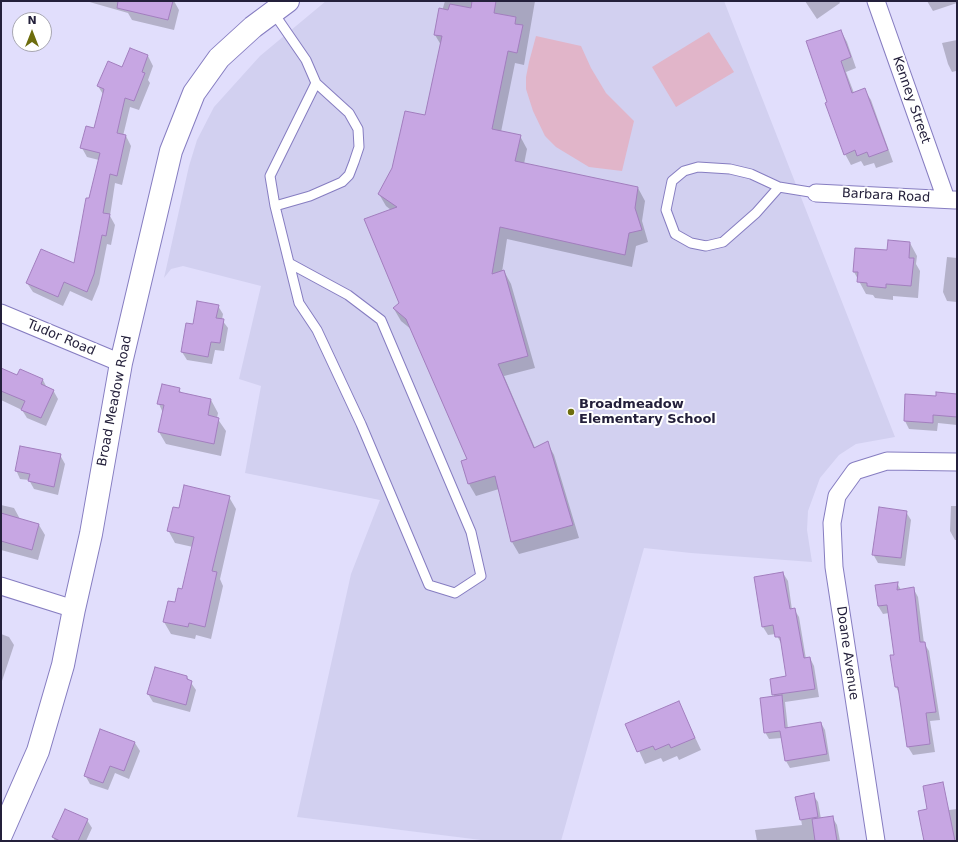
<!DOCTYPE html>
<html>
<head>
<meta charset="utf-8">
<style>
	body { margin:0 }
	#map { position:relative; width:958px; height:842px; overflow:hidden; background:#e1defc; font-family:"DejaVu Sans",sans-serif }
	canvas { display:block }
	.frame { position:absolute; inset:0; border:2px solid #24203b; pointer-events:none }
	.north { position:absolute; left:12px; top:12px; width:40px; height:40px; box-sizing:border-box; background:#fff; border:1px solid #a7a6b1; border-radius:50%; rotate:0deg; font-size:11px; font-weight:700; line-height:16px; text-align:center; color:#24203b }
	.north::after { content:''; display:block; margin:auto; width:14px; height:18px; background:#6d6d0d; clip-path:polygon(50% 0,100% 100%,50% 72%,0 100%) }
</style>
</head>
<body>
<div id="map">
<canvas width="958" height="842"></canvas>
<div class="frame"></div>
<div class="north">N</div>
</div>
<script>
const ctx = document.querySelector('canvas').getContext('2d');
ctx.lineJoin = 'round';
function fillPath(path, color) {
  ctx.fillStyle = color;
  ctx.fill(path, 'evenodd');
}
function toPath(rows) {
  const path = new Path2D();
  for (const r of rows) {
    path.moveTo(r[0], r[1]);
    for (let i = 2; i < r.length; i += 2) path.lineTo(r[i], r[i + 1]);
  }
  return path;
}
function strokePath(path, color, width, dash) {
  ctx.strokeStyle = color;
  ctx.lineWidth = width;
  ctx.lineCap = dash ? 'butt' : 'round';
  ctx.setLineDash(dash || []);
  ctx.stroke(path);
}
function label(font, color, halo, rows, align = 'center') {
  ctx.font = font + ' "DejaVu Sans",sans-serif';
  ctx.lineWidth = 4;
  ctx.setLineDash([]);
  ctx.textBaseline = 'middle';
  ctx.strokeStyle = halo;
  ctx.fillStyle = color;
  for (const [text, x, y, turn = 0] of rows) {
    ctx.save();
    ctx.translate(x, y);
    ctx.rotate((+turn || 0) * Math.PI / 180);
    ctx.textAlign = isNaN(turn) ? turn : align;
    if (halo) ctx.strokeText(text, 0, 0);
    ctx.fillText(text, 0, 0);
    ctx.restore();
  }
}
fillPath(toPath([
	[326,1,724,1,895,437,856,444,839,455,820,478,808,511,807,530,812,562,691,553,644,548,561,841,489,841,297,817,351,574,380,500,245,473,261,386,239,379,261,286,183,266,171,269,164,278,189,166,197,140,214,107,260,56]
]), '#d2d0f0');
fillPath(toPath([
	[709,32,734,72,676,107,652,67],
	[536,36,581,46,591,68,606,93,634,121,622,171,589,167,556,147,545,136,533,111,526,89,526,77,529,62]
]), '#e1b5c9');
fillPath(toPath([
	[86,1,174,1,179,10,174,30,132,20,128,13],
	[445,1,535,1,524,65,515,63,501,132,520,136,527,149,524,164,638,188,645,201,642,221,648,242,636,246,632,267,507,239,502,272,504,271,511,284,535,368,504,376,535,448,547,442,554,455,579,538,519,554,512,542,499,489,476,496,469,484,468,460,412,330,401,321,394,309,400,303,391,210,386,206,379,194,426,116,441,45,435,35],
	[805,1,839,1,840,3,817,19],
	[927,1,957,1,957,3,933,11],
	[841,31,847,42,856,68,846,72,854,93,864,89,871,100,893,162,876,168,874,163,864,166,861,161,851,165,845,154,829,103],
	[957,40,957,74,956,71,952,72,948,64,942,43],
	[130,49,148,56,153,66,148,80,150,83,139,110,130,107,123,136,126,136,131,146,122,185,115,183,110,216,115,225,111,245,107,244,99,284,92,301,70,291,63,306,33,292,27,283,75,265,99,160,87,157,82,148,95,130,104,96,98,86,122,68],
	[910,243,917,256,916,264,920,271,918,298,893,296,893,300,875,298,873,295,866,294,854,272],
	[957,256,957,302,947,301,943,292,947,257,957,258],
	[218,306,223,314,222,320,228,328,224,351,215,350,212,364,187,360,182,352,194,325],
	[1,369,18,376,21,370,43,380,47,388,53,390,58,399,46,426,27,418,22,410,1,400],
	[179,389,182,394,211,400,218,413,217,418,226,431,221,456,166,444,159,432,163,413,159,404],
	[957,395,957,425,938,423,937,431,909,429,905,421,937,397],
	[60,455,65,464,58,495,34,489,29,480,20,479,16,470],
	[229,497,236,509,220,579,223,586,211,639,196,635,195,639,171,634,164,622,183,590,193,547,175,543,168,530,179,509],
	[1,505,14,508,20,519,39,525,45,535,38,560,1,550],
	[951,506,957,506,957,540,955,540,950,531],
	[906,512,911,520,905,566,878,563,873,554],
	[783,573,788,581,792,610,794,609,799,617,806,659,810,658,814,666,819,697,785,702,788,729,821,723,825,730,830,761,790,768,786,761,782,738,769,739,765,732,774,697,771,680,787,677,782,645,776,634,768,635,763,627,755,578],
	[897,583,901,590,913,588,918,597,924,643,929,651,940,720,930,721,935,752,913,755,908,747,900,695,896,687,895,656,889,613,883,614,878,606],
	[1,634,9,637,14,645,1,684],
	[187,677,196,690,190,712,153,702,148,694],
	[679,703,701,750,679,760,677,756,663,762,661,758,645,764,627,724],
	[100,730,135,743,140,751,129,779,115,773,108,790,90,784,85,775],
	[813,795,818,802,821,819,832,817,837,825,840,841,757,841,755,830,802,825,797,798],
	[957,809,957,841,925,841,919,814],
	[87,820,92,828,86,841,55,841,53,837]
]), '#0003');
const building = toPath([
	[118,1,173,1,168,20,117,8,118,1],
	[472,1,496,1,494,13,516,17,515,24,523,25,517,53,508,51,492,129,521,135,515,161,638,187,635,208,642,230,629,233,625,255,500,227,492,274,504,270,528,356,498,364,534,448,548,441,573,525,511,542,495,476,468,484,461,461,467,459,406,319,393,308,399,303,364,219,397,207,378,194,392,168,405,111,425,115,442,36,434,35,439,8,448,10,450,4,471,8,472,1],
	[841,30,851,57,841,61,852,93,865,88,888,150,869,157,867,152,857,156,855,150,844,155,825,103,827,102,806,41,841,30],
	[130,48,148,55,142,72,145,73,134,101,125,98,117,133,126,135,117,176,110,174,103,213,110,214,106,236,102,235,94,274,87,292,64,282,58,297,26,283,41,249,74,263,86,198,89,198,100,153,80,148,86,126,94,128,104,89,97,86,108,61,122,67,130,48],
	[888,240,910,242,909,258,914,258,911,286,886,284,886,288,867,286,867,283,857,282,858,272,853,272,855,248,887,250,888,240],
	[197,301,219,305,216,318,224,319,220,343,211,342,208,357,181,352,186,323,193,324,197,301],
	[1,368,17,375,20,369,43,379,41,384,54,390,41,418,21,410,25,401,1,391,1,368],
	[162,384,180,388,179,392,211,399,208,415,219,418,214,444,158,432,164,405,157,404,162,384],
	[936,392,957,394,957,417,933,415,933,423,904,421,905,394,936,396,936,392],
	[20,446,61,454,54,487,28,481,30,474,15,471,20,446],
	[184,485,230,496,212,571,217,572,205,627,189,623,188,627,163,622,168,601,175,602,178,588,182,589,194,537,167,531,173,507,179,508,184,485],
	[879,507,907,511,901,558,872,555,879,507],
	[1,513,39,524,32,550,1,541,1,513],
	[783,572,790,609,795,608,804,658,810,657,815,689,772,695,770,679,786,676,780,637,775,637,773,625,762,627,754,577,783,572],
	[898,582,897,590,914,587,920,642,925,642,936,712,926,713,930,744,907,747,898,687,895,687,890,655,894,655,887,605,878,606,875,585,898,582],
	[155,667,187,676,187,679,192,681,186,705,147,694,155,667],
	[782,695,785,728,821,722,827,754,785,761,780,731,764,733,760,698,782,695],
	[679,701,695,738,671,748,669,744,655,750,653,746,637,752,625,724,679,701],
	[100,729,135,742,124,771,110,766,103,783,84,776,100,729],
	[943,782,955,841,924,841,918,811,927,809,923,786,943,782],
	[814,793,818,817,800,820,795,797,814,793],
	[65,809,88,819,78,841,60,841,52,837,65,809],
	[833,816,837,841,815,841,812,819,833,816]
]);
fillPath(building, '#c7a6e3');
strokePath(building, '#a27ebe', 1);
const lane = toPath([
	[273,12,306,60,316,83],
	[779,187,751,174,730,169,698,167,684,171,672,181,666,210,675,234,691,243,706,246,723,242,756,213,779,187,816,193],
	[275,206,310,196,342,182,349,175,354,162,359,147,358,129,349,113,316,83,270,176,275,206,299,303,317,330,361,424,429,585,455,593,481,576,471,532,381,320,348,295,289,263]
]);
const street = toPath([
	[876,1,946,199],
	[816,193,955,200],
	[1,313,121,363],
	[1,586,74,609],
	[876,841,834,567,832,523,837,496,855,471,887,461,957,462]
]);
const secondary = toPath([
	[1,835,38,751,63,665,74,609,91,534,121,363,171,151,194,93,219,58,253,27,288,1]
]);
strokePath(lane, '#867dc1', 11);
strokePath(street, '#867dc1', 19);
strokePath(secondary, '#867dc1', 24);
strokePath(lane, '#fff', 9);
strokePath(street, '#fff', 17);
strokePath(secondary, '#fff', 22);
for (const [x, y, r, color] of [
	[571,412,4,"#6d6d0d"]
]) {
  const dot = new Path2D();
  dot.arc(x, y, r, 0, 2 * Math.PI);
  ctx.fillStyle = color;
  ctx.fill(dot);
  strokePath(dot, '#fff', 1.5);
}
label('13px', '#24203b', '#fff', [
	["Kenney Street",911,100,71],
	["Barbara Road",886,196,3],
	["Tudor Road",61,338,23],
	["Broad Meadow Road",115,401,-79],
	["Doane Avenue",847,653,82]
]);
label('bold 13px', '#24203b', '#fff', [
	["Broadmeadow",579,405],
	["Elementary School",579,420]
], 'left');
</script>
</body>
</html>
